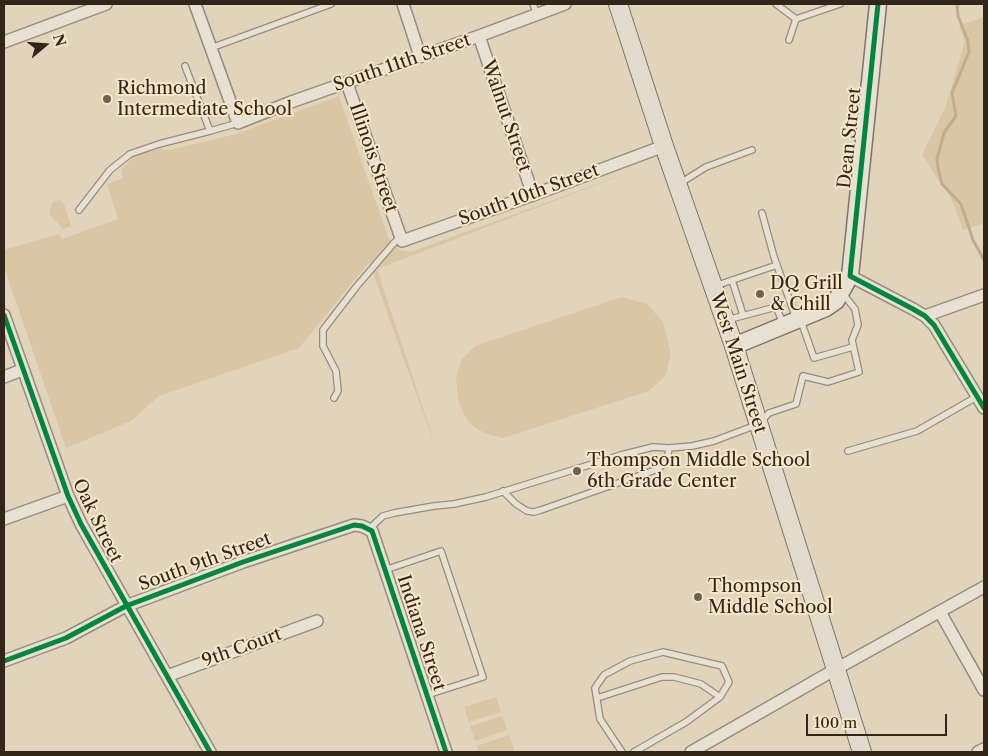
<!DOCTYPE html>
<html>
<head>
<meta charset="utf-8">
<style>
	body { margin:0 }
	#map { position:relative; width:988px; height:756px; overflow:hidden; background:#e2d4bb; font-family:"Libre Caslon Text",serif }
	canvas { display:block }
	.frame { position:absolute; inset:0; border:5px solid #32261b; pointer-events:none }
	.north { position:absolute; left:20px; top:20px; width:50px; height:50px; -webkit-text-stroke:4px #f7e6c8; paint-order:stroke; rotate:72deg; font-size:14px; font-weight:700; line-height:20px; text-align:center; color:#32261b }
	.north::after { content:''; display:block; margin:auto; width:18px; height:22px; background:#32261b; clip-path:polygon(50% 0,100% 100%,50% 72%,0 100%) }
	.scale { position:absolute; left:806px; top:714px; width:141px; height:22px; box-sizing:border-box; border:2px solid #32261b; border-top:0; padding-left:6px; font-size:15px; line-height:18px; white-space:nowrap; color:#32261b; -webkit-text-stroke:4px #f7e6c8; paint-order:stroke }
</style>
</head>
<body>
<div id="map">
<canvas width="988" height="756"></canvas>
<div class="frame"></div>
<div class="north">N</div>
<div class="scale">100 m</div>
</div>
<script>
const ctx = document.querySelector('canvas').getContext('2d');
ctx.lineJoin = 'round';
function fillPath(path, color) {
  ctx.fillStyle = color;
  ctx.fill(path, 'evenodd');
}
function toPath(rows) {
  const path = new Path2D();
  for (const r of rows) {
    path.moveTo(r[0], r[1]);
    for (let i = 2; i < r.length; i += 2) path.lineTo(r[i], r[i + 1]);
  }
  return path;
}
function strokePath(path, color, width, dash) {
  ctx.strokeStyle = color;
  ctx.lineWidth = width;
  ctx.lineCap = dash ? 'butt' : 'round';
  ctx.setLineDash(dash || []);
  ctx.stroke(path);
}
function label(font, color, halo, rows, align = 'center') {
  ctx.font = font + ' "Libre Caslon Text",serif';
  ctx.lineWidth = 4;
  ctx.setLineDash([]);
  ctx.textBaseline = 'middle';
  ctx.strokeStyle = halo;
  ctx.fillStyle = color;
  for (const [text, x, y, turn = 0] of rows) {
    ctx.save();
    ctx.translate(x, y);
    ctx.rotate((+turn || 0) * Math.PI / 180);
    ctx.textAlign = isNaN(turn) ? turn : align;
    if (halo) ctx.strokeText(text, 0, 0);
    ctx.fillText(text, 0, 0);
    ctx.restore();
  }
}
fillPath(toPath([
	[984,17,984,223,963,230,952,200,922,155,945,108,965,41,959,26],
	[339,96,388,237,399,250,411,252,651,164,377,269,439,457,369,262,299,348,159,396,131,421,66,448,4,267,4,250,59,234,62,239,118,219,107,184,123,178,121,170,136,154,162,148,163,150,173,149,236,134],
	[59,200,64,204,71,226,63,229,49,214,53,202],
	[622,297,647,304,663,322,671,355,666,375,649,391,503,438,484,433,468,422,458,401,456,377,462,359,475,346],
	[496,697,501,712,469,722,464,707],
	[502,716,507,730,475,741,470,726],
	[509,735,514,750,508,752,479,752,477,746]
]), '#d9c6a4');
strokePath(toPath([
	[957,4,958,16,968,41,969,52,952,93,956,116,945,131,942,140,937,159,938,168,942,184,961,204,973,240,984,260]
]), '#c0ad8d', 3);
const lane = toPath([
	[533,4,537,14],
	[776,4,796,19,840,4],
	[789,40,796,19],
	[211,48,331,4],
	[185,66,210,131,238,123],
	[679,184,706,167,752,150],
	[79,210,110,170,130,154,159,144,210,131],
	[762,213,774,257,796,318],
	[732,280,743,315],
	[715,286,777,265],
	[727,320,776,307,783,323],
	[801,321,814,358,853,347],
	[334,398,338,391,336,371,323,346,323,330,357,286,393,244,400,237],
	[848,451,917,431,978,396],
	[503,491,516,504,527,511,534,512,541,510,658,469,667,461,669,448],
	[369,529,383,516,394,513,434,506,454,504,486,497,621,455,653,447,669,448,692,446,714,441,759,424,769,413,796,404,803,376,828,382,859,372,852,340,858,325,855,309,843,294],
	[385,570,441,551,483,677,427,695],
	[597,698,662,677,674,677,701,684,720,697],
	[622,752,600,719,595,688,604,675,630,661,663,652,722,666,729,682,720,697,686,722,634,752]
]);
const street = toPath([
	[195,4,238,123,291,102,479,36,565,4],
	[403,4,420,56],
	[479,36,533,195],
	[4,42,106,4],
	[347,83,402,241,533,195,664,146],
	[850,276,913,309,925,316,934,325,984,408],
	[4,315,68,496,81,524,210,752],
	[925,316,984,295],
	[4,377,22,370],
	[4,519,68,496],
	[940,612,984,690],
	[4,661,66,638,126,606,243,562,354,525,362,526,372,531,446,752],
	[167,676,317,621],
	[691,752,836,669,984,587],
	[978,752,984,749]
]);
const secondary = toPath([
	[734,346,826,308,836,301,850,276,878,4]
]);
const primary = toPath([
	[618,4,664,146,734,346,862,752]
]);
strokePath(lane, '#968c7d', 8);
strokePath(street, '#968c7d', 14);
strokePath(secondary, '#7d7467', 19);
strokePath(primary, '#7d7467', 20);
strokePath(lane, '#e7e0d3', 5.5);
strokePath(street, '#e7e0d3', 11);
strokePath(secondary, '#e7e0d3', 16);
strokePath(primary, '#e2dacc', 18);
strokePath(toPath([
	[878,4,850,276,913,309,925,316,934,325,984,408],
	[4,315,68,496,81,524,210,752],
	[4,661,66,638,126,606,243,562,354,525,362,526,372,531,446,752]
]), '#00873e', 5);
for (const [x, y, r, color] of [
	[107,99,5,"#706353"],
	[760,294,5,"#706353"],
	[577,471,5,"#706353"],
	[698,597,5,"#706353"]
]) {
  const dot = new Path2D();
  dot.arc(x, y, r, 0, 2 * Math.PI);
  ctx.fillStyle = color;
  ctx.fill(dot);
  strokePath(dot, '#f7e6c8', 2);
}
label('18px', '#32261b', '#f7e6c8', [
	["South 11th Street",402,63,-19],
	["Walnut Street",506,116,71],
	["Dean Street",850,138,-84],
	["Illinois Street",373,158,71],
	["South 10th Street",529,195,-20],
	["West Main Street",738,363,72],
	["Oak Street",97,521,64],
	["South 9th Street",205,562,-20],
	["Indiana Street",421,633,72],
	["9th Court",242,648,-20]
]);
label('18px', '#32261b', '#f7e6c8', [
	["Richmond",117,89],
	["Intermediate School",117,110],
	["DQ Grill",770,284],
	["& Chill",770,305],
	["Thompson Middle School",587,461],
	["6th Grade Center",587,482],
	["Thompson",708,587],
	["Middle School",708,608]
], 'left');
</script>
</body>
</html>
